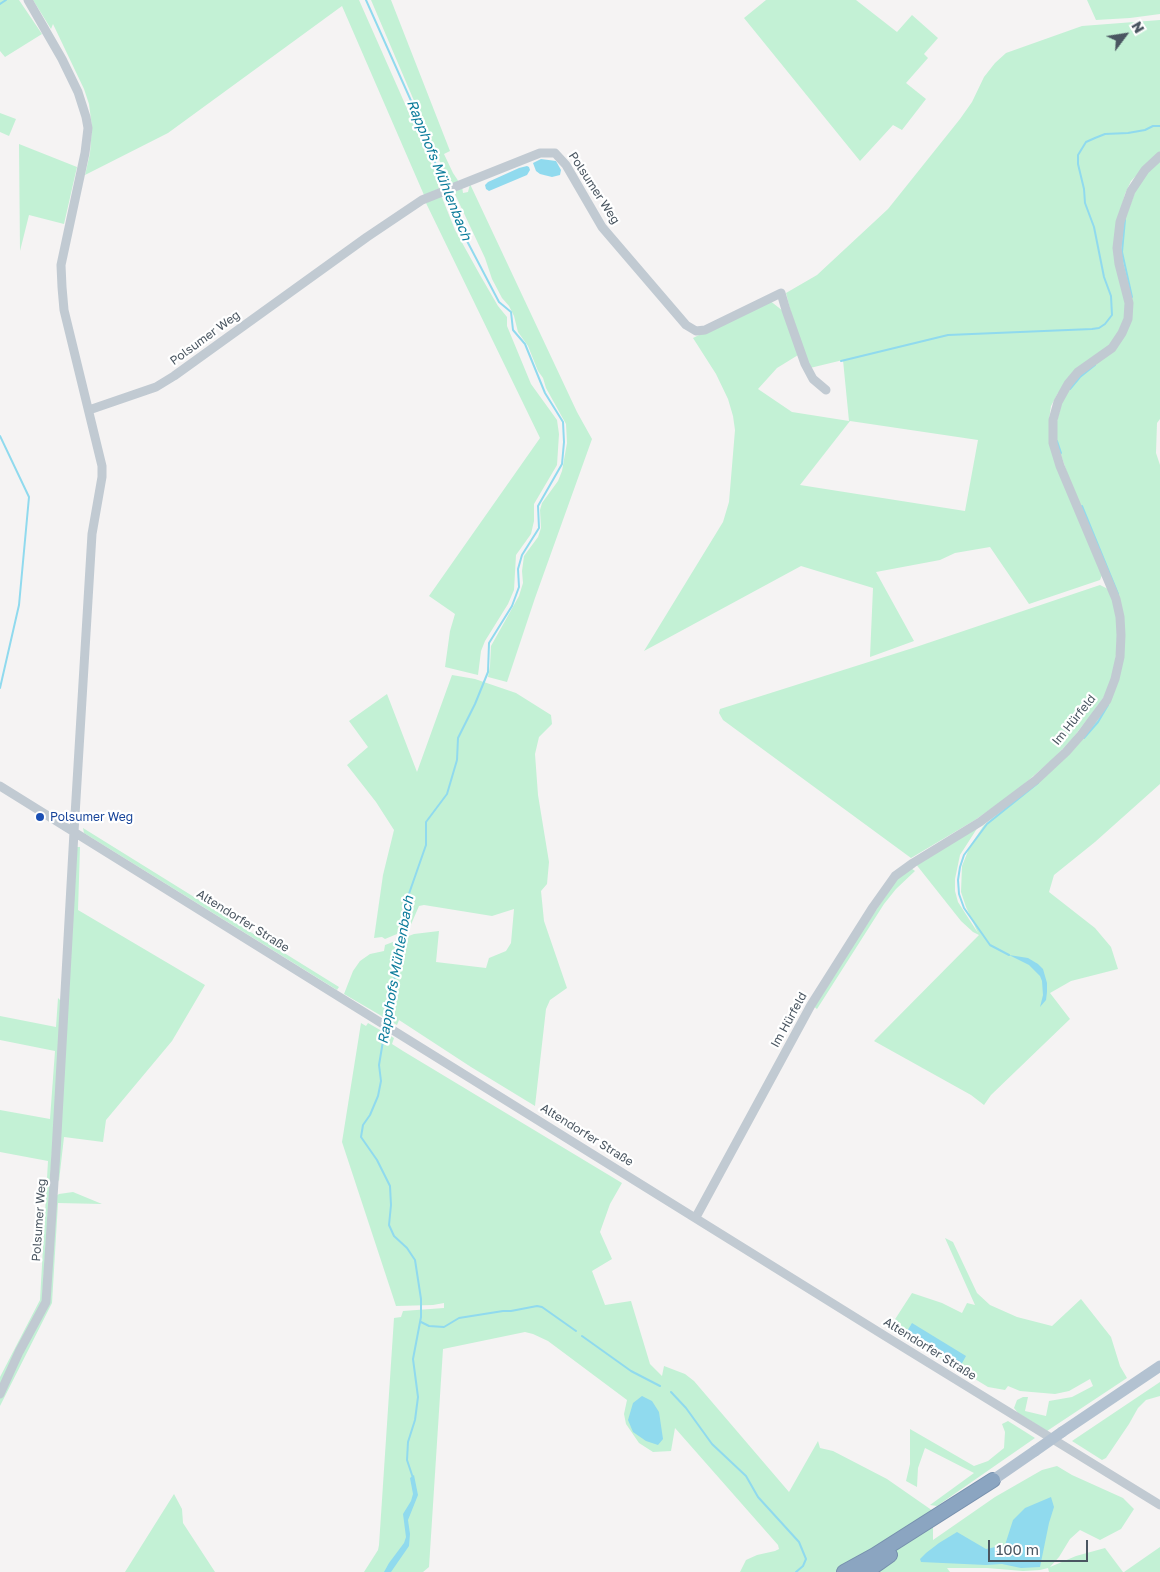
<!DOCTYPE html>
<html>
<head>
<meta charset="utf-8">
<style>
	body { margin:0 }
	#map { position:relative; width:1160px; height:1572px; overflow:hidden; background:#f5f3f3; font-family:"Golos Text",sans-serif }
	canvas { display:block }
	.north { position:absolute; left:1100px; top:10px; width:50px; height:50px; -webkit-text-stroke:4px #fff; paint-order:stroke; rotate:59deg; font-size:14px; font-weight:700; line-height:20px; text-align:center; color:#4a5661 }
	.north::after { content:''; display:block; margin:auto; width:18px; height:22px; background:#4a5661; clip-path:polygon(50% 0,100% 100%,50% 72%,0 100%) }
	.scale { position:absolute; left:988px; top:1540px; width:100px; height:22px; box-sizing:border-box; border:2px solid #4a5661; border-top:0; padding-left:6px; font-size:15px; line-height:18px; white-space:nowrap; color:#4a5661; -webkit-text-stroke:4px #fff; paint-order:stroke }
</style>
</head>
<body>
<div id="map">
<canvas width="1160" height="1572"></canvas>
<div class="north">N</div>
<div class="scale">100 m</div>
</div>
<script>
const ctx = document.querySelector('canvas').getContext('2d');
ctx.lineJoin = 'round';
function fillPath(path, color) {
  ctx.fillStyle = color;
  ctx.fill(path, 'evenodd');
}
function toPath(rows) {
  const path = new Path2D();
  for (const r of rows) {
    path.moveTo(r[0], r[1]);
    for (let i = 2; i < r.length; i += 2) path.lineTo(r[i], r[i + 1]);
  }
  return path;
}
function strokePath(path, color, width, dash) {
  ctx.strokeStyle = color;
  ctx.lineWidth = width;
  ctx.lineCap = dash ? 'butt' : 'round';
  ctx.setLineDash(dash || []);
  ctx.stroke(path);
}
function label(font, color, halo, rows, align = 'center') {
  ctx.font = font + ' "Golos Text",sans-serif';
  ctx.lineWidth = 4.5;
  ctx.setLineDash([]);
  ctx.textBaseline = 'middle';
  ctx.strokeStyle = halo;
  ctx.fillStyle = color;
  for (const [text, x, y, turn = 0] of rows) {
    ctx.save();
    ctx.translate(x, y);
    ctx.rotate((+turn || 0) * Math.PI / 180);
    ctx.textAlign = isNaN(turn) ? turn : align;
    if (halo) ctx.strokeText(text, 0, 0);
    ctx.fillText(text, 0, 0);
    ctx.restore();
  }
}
fillPath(toPath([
	[0,0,19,0,42,34,5,57,0,51],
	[33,0,359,0,436,174,439,189,424,195,342,6,168,133,85,175,90,153,92,127,89,104,84,89,53,24,51,29],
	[371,0,391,0,450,151,444,154,453,173,459,182,450,185],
	[766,0,856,0,897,32,912,15,938,38,924,54,928,58,906,83,926,99,902,130,893,125,860,161,744,18],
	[1087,0,1160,0,1160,14,1130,18,1096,20],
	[1160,20,1160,152,1131,181,1125,194,1119,216,1115,242,1126,296,1125,318,1116,340,1058,393,1051,406,1049,420,1102,575,1100,580,1029,604,990,547,955,553,940,560,876,572,914,641,870,657,873,588,801,566,644,651,723,522,729,502,735,430,733,416,728,399,716,374,693,338,769,300,783,311,793,321,786,293,817,275,888,209,960,119,972,102,984,77,995,63,1006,53,1082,26],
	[803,352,810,368,843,360,849,421,792,412,758,389,777,368],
	[850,421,978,440,965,511,800,485],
	[0,113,16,119,9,136,0,132],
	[19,144,77,167,64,224,29,215,20,251],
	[1160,158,1160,419,1157,423,1156,453,1160,465,1160,784,1095,842,1054,875,1049,892,1095,928,1111,947,1118,969,1071,981,1050,993,1070,1019,991,1095,984,1105,971,1095,874,1041,979,935,973,932,961,921,915,863,978,827,960,855,955,879,955,891,958,902,978,933,966,907,961,892,962,866,970,846,984,825,1049,772,1117,679,1123,621,1067,477,1056,440,1055,429,1064,394,1076,378,1103,357,1129,321,1120,250,1121,230,1138,184],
	[470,184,577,412,592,439,535,598,507,682,488,677,490,666,491,646,519,596,523,583,522,571,524,556,538,537,541,528,540,510,542,503,558,481,562,471,567,443,566,424,546,388,543,378,538,371,528,346,518,332,514,316,509,306,502,298,492,279,485,258,453,190,462,186,463,193,468,192],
	[441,195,455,230,480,275,498,306,507,317,507,326,531,384,557,420,559,434,557,465,534,504,534,521,531,534,516,555,514,590,508,604,485,641,481,651,478,675,445,667,450,631,455,614,429,596,540,438,426,203],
	[1100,585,1108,589,1115,605,1118,622,1115,670,1104,698,1072,739,1053,759,1015,792,975,820,911,858,723,720,719,713,720,709,916,647],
	[452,675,475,679,516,693,551,715,552,724,539,737,535,754,538,795,549,862,547,884,541,891,544,921,567,988,550,1000,546,1009,535,1106,471,1067,399,1020,397,1025,344,994,353,971,360,961,370,954,384,951,385,945,414,934,439,931,436,962,486,968,489,958,506,951,511,943,514,909,492,916,424,905,419,906,409,929,385,939,382,937,374,938,383,875,394,830,376,802,347,765,368,747,349,721,387,694,417,772],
	[83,828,339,987,337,990,84,833],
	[75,847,80,847,78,910,205,985,172,1041,106,1120,103,1142,64,1137,59,1181,57,1179],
	[911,868,915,871,896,889,884,904,817,1009,813,1006,896,880],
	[58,998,62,1002,42,1301,0,1386,0,1377,40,1300,48,1161,0,1152,0,1110,50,1119,55,1051,0,1040,0,1016,56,1027],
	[361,1023,366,1026,368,1023,394,1038,392,1044,403,1051,622,1183,610,1204,600,1232,612,1259,592,1271,605,1305,631,1301,650,1364,662,1376,664,1366,685,1374,694,1381,789,1492,818,1441,820,1448,833,1451,887,1479,933,1511,933,1540,995,1497,1042,1470,1057,1466,1072,1475,1123,1498,1134,1509,1121,1529,1100,1540,1080,1530,1070,1539,1059,1557,1050,1567,1076,1556,1105,1548,1123,1572,1049,1572,1048,1568,1040,1570,1023,1571,987,1568,947,1568,950,1572,740,1572,746,1560,757,1555,775,1551,779,1549,778,1545,675,1428,671,1451,653,1452,639,1443,626,1424,624,1414,627,1400,548,1341,533,1334,525,1332,443,1349,429,1567,423,1572,364,1572,378,1550,379,1545,394,1318,401,1317,403,1311,444,1308,444,1303,433,1305,396,1306,342,1142],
	[73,1192,102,1204,58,1203,52,1303,0,1406,0,1398,46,1307,56,1196,59,1194],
	[945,1238,953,1242,977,1293,990,1305,1017,1317,1052,1326,1081,1299,1111,1337,1120,1366,1127,1378,1047,1431,1018,1413,1014,1408,1017,1400,1023,1397,1028,1397,1025,1411,1046,1416,1049,1401,1072,1397,1093,1386,1090,1379,1069,1391,1055,1394,1020,1391,1008,1386,1005,1390,988,1387,890,1327,912,1293,942,1303,962,1313,967,1303,975,1305],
	[1160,1382,1160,1396,1146,1400,1138,1408,1129,1424,1106,1458,1102,1460,1072,1441],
	[1008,1421,1035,1438,937,1506,930,1505,974,1473,925,1448,918,1468,917,1487,906,1481,910,1464,910,1429,974,1466,988,1461,1004,1448,1005,1432,1002,1424],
	[174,1494,182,1509,183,1523,215,1572,125,1572],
	[1160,1547,1160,1572,1124,1572]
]), '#c3f1d5');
fillPath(toPath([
	[541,159,556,161,561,170,560,175,552,177,540,174,536,171,533,163],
	[527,166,529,167,530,170,527,175,489,191,486,189,485,185,488,182,519,168],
	[1009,955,1028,958,1038,964,1043,969,1047,983,1047,992,1046,1000,1040,1007,1043,995,1042,981,1040,976,1029,965],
	[912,1323,966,1356,961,1365,906,1333],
	[642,1396,652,1401,659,1412,663,1439,658,1445,646,1441,633,1432,628,1420,633,1403],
	[414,1475,418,1495,408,1520,410,1534,409,1546,391,1572,384,1572,389,1563,404,1543,406,1537,403,1514,411,1501,413,1494,410,1478],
	[1051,1497,1054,1507,1049,1523,1040,1567,1021,1568,1002,1564,986,1565,921,1562,920,1559,926,1553,939,1543,957,1532,986,1549,1005,1545,1013,1520,1025,1508]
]), '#90daee');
strokePath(toPath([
	[366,0,412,103,445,188],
	[0,4,6,0],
	[1125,220,1122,252,1132,297],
	[841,361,948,335,1092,329,1099,328,1105,324,1112,315,1111,296,1104,277,1094,227,1085,203,1084,189,1078,164,1078,155,1086,142,1095,138,1105,134,1128,133,1145,130,1153,126,1160,126],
	[1070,389,1080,377,1095,365],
	[0,436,29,497,19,605,0,688],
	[1057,441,1061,453],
	[1082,506,1118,594],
	[1084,738,1098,722,1108,705],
	[1009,955,990,945,964,908,959,894,958,880,960,867,964,855,987,824,1038,783],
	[387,1022,394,980,402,947,404,908,426,845,426,822,447,794,457,760,458,738,475,704,488,672,489,643,512,606,519,587,518,569,522,555,539,528,538,506,562,464,564,442,563,422,545,393,525,344,513,330,511,312,499,302,456,220,447,193],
	[385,1029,379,1065,381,1081,378,1096,370,1115,363,1125,361,1137,377,1160,390,1186,391,1205,389,1225,394,1236,407,1248,415,1260,421,1299,421,1317,413,1359,418,1397,415,1420,408,1442,407,1460,413,1478],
	[421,1322,429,1326,444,1327,459,1318,503,1311,511,1311,537,1306,542,1307,576,1331],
	[582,1336,631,1371,660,1386],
	[671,1392,686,1408,712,1444,746,1476,758,1497,799,1542,806,1559,803,1566,796,1572]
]), '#90daee', 2);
const highway = toPath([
	[844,1572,875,1555,993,1480],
	[866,1572,890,1555]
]);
strokePath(highway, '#7690ad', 16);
strokePath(toPath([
	[89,410,156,387,174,376,367,237,422,200,540,153,555,153,566,165,602,227,686,325,696,331,705,330,781,293,786,310,805,364,813,379,826,390],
	[0,786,885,1336,1160,1505],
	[696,1217,811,1005,873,907,895,876,913,863,980,822,1036,780,1066,752,1081,735,1107,700,1115,679,1120,657,1121,635,1120,617,1116,599,1060,466,1053,443,1053,420,1058,402,1068,384,1078,372,1112,348,1122,333,1128,319,1129,303,1119,264,1117,248,1120,222,1131,191,1145,170,1160,156],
	[0,1394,19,1352,46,1302,56,1152,74,832,92,534,102,477,102,466,64,310,62,287,61,265,85,153,88,128,86,117,78,92,62,59,28,0]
]), '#c1cad2', 9);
strokePath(toPath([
	[1062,1432,1160,1366],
	[993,1480,1035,1451]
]), '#b3c2d1', 11);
strokePath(highway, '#8ba5c1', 14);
strokePath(toPath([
	[1035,1451,1062,1432]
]), '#b3c2d1', 11);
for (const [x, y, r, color] of [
	[40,817,5,"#1a4fb4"]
]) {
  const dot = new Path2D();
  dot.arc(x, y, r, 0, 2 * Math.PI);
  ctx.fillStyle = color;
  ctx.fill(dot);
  strokePath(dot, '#fff', 2);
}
label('12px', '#4a5661', '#fff', [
	["Polsumer Weg",594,188,57],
	["Polsumer Weg",205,338,-36],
	["Im Hürfeld",1074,720,-51],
	["Altendorfer Straße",243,921,32],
	["Im Hürfeld",789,1020,-61],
	["Altendorfer Straße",587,1135,32],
	["Polsumer Weg",39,1220,-86],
	["Altendorfer Straße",930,1349,32]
]);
label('12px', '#164399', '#fff', [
	["Polsumer Weg",50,817]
], 'left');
label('italic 14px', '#0c7c9b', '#fff', [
	["Rapphofs Mühlenbach",439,170,68],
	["Rapphofs Mühlenbach",396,970,-80]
]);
</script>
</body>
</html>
